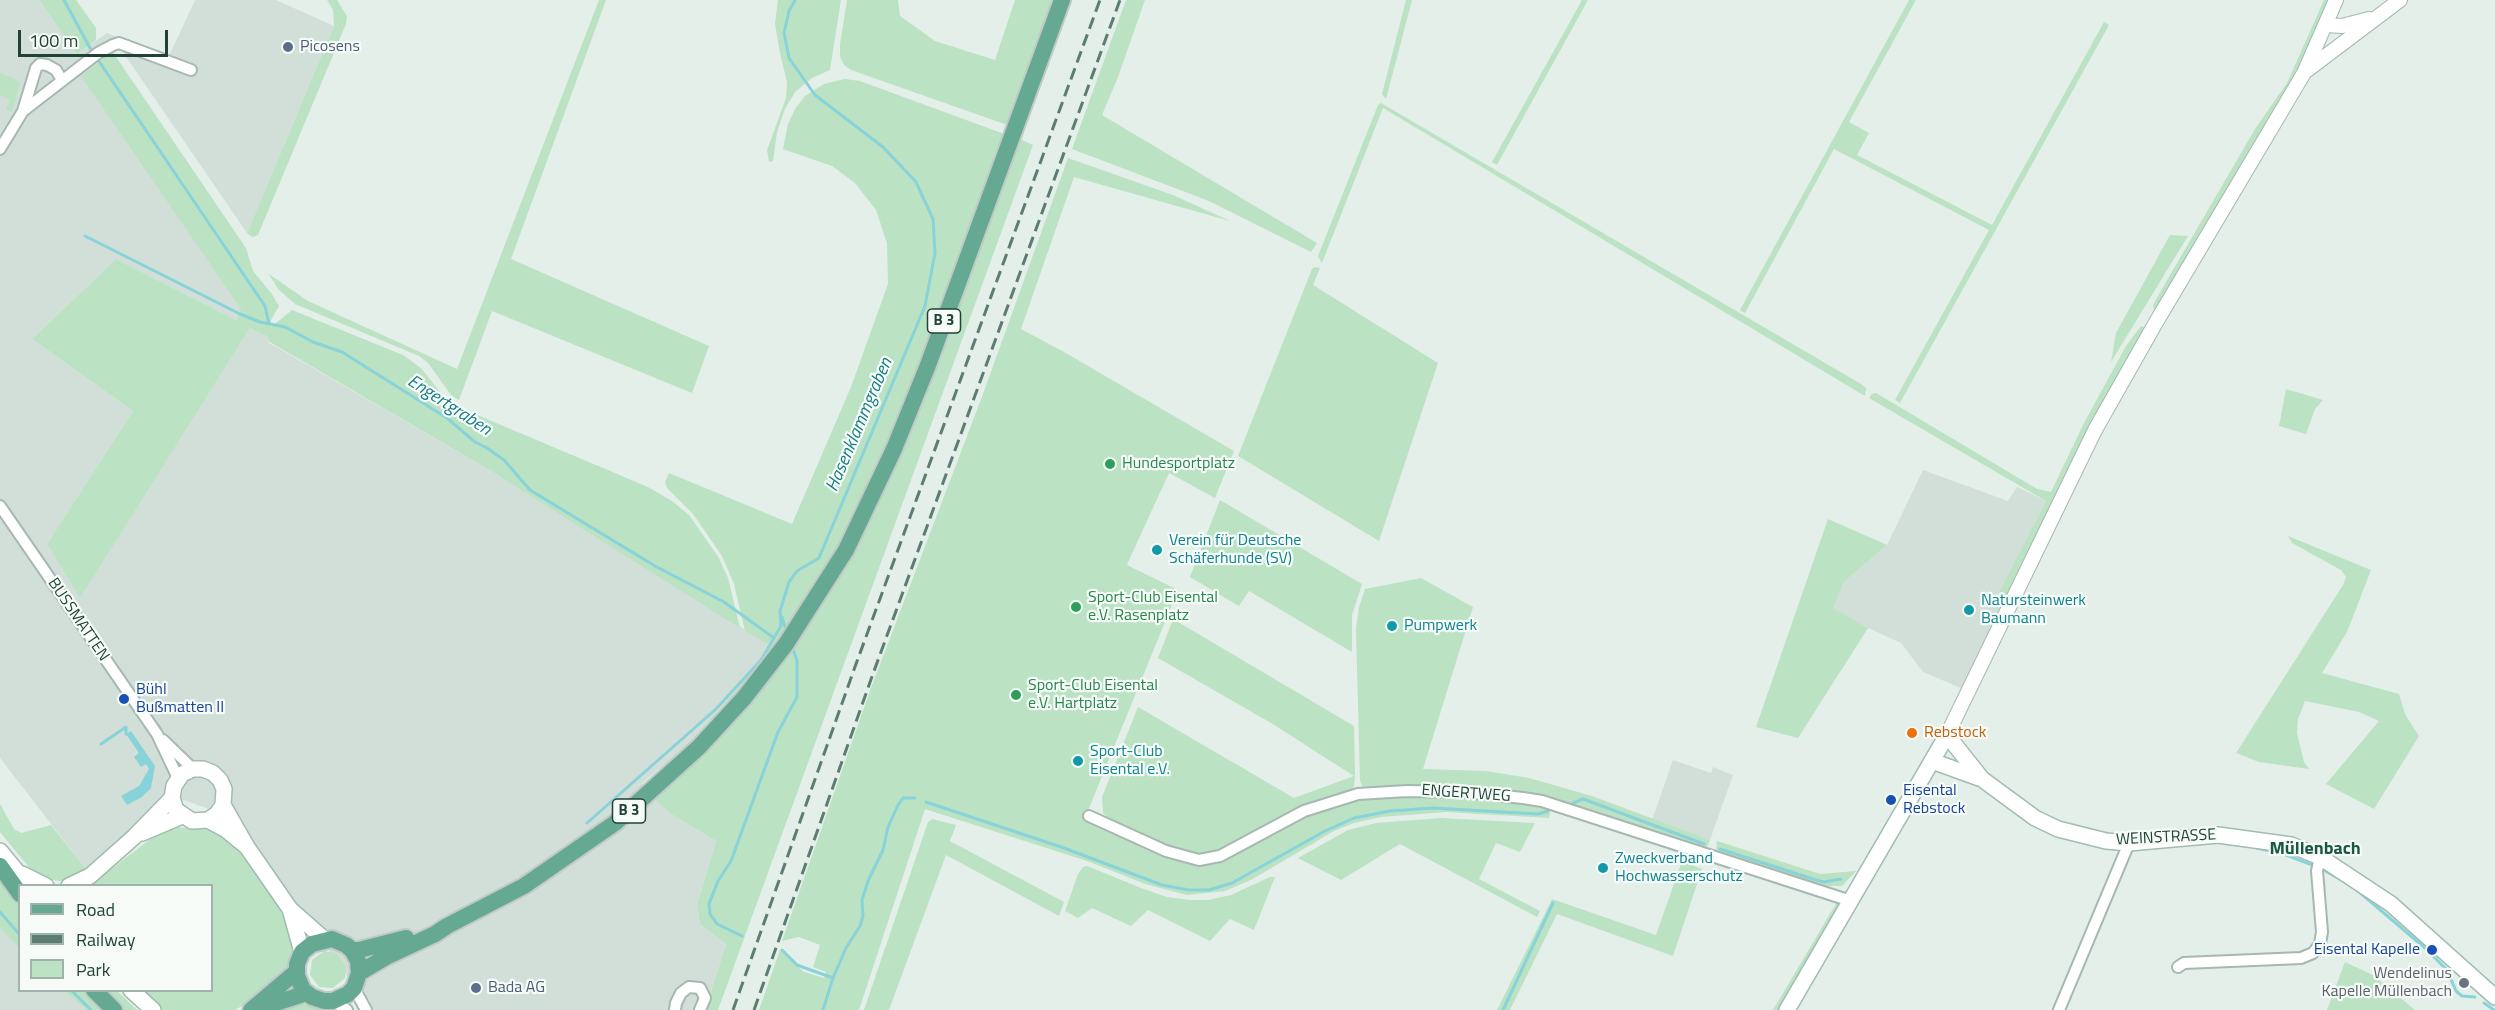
<!DOCTYPE html>
<html>
<head>
<meta charset="utf-8">
<style>
	body { margin:0 }
	#map { position:relative; width:2495px; height:1010px; overflow:hidden; background:#e4efe9; font-family:"Titillium Web",sans-serif }
	canvas { display:block }
	.legend { position:absolute; left:18px; top:884px; width:195px; height:108px; box-sizing:border-box; background:#f6fbf8; border:2px solid #a1b1ab; margin:0; padding:8px 10px; list-style:none; font-size:18px; color:#214337 }
	.legend li { display:flex; align-items:center; gap:12px; height:30px }
	.legend b { width:30px; border:2px solid #a1b1ab }
	.scale { position:absolute; left:18px; top:30px; width:150px; height:27px; box-sizing:border-box; border:3px solid #214337; border-top:0; padding-left:8px; font-size:18px; line-height:21px; white-space:nowrap; color:#214337; -webkit-text-stroke:4px #f6fbf8; paint-order:stroke }
</style>
</head>
<body>
<div id="map">
<canvas width="2495" height="1010"></canvas>
<ul class="legend">
<li><b style="height:8px;background:#65a992"></b>Road</li>
<li><b style="height:8px;background:#5c7e72"></b>Railway</li>
<li><b style="height:16px;background:#bbe2c3"></b>Park</li>
</ul>
<div class="scale">100 m</div>
</div>
<script>
const ctx = document.querySelector('canvas').getContext('2d');
ctx.lineJoin = 'round';
function fillPath(path, color) {
  ctx.fillStyle = color;
  ctx.fill(path, 'evenodd');
}
function toPath(rows) {
  const path = new Path2D();
  for (const r of rows) {
    path.moveTo(r[0], r[1]);
    for (let i = 2; i < r.length; i += 2) path.lineTo(r[i], r[i + 1]);
  }
  return path;
}
function strokePath(path, color, width, dash) {
  ctx.strokeStyle = color;
  ctx.lineWidth = width;
  ctx.lineCap = dash ? 'butt' : 'round';
  ctx.setLineDash(dash || []);
  ctx.stroke(path);
}
function label(font, color, halo, rows, align = 'center') {
  ctx.font = font + ' "Titillium Web",sans-serif';
  ctx.lineWidth = 4.5;
  ctx.setLineDash([]);
  ctx.textBaseline = 'middle';
  ctx.strokeStyle = halo;
  ctx.fillStyle = color;
  for (const [text, x, y, turn = 0] of rows) {
    ctx.save();
    ctx.translate(x, y);
    ctx.rotate((+turn || 0) * Math.PI / 180);
    ctx.textAlign = isNaN(turn) ? turn : align;
    if (halo) ctx.strokeText(text, 0, 0);
    ctx.fillText(text, 0, 0);
    ctx.restore();
  }
}
fillPath(toPath([
	[0,0,39,0,77,54,107,33,168,58,195,0,276,0,334,26,247,233,118,45,82,76,242,309,236,320,116,259,32,339,133,411,47,544,80,597,250,328,270,337,268,342,491,471,773,647,775,649,713,724,641,784,671,814,716,841,697,905,700,924,726,944,705,1010,372,1010,268,866,212,810,183,800,86,869,0,758],
	[1923,470,2008,501,2017,487,2046,501,1995,603,2002,606,1961,688,1923,672,1901,643,1868,628,1832,608,1844,582,1887,545],
	[1673,760,1711,773,1713,767,1733,775,1710,840,1652,820],
	[0,928,19,948,20,990,65,991,86,1010,0,1010]
]), '#d2dfd8');
fillPath(toPath([
	[39,0,76,0,96,28,96,40,77,54],
	[327,0,337,0,347,16,346,24,258,235,252,237,247,233,334,26,333,10],
	[599,0,606,0,511,259,709,346,692,393,492,311,459,400,451,395,428,363,419,356,295,304,278,289,269,274,308,301,457,369],
	[778,0,841,0,830,70,812,78,795,92,785,109,777,132,773,161,769,162,767,150,786,98,787,82,780,53,775,24],
	[847,0,898,0,900,16,935,41,995,60,1015,0,1056,0,1010,126,851,70,844,65,840,57,840,44],
	[1126,0,1145,0,1118,77,1102,115,1317,243,1311,252,1209,201,1072,149],
	[1406,0,1412,0,1386,99,1382,94],
	[1582,0,1588,0,1497,165,1492,162],
	[1909,0,1916,0,1849,122,1869,133,1857,155,1992,225,2104,22,2109,25,1900,403,1895,400,1989,230,1834,149,1745,313,1740,310],
	[2324,0,2330,0,2304,60,2158,309,2154,310,2153,305,2166,282,2255,129,2287,83],
	[112,51,246,248,253,271,272,294,279,306,271,320,271,327,292,310,403,355,421,368,445,398,456,406,648,487,672,501,689,515,719,558,728,578,740,628,491,471,268,341,269,337,250,328,80,598,47,544,133,411,32,339,116,259,236,320,241,309,81,76],
	[0,72,20,82,12,112,6,109,10,100,0,95],
	[845,79,860,81,1007,135,914,384,851,527,773,647,745,631,734,584,722,556,693,514,667,488,665,482,669,473,792,524,851,387,888,284,887,243,876,210,855,183,832,166,783,149,788,124,795,109,805,96,824,84],
	[1381,103,1861,384,1866,388,1865,396,1383,108,1322,263,1318,256,1378,105],
	[1018,138,1033,145,718,1010,705,1010,726,944,700,924,697,905,716,841,671,814,654,798,780,662,783,664,802,638,800,635,816,611],
	[1068,158,1173,195,1230,221,1074,177,1021,329,1064,352,1234,451,1215,498,1169,473,1129,560,1127,565,1178,590,1085,818,1127,838,1220,860,1235,854,1299,817,1370,796,1466,795,1551,806,1549,818,1446,812,1381,817,1354,823,1334,831,1251,880,1225,891,1187,895,1145,884,1090,862,925,809,859,1010,759,1010,780,950,804,972,824,978,826,972,813,967,820,945,799,937,782,941,871,688,983,394],
	[2170,235,2188,236,2111,362,2116,333],
	[1315,267,1320,268,1313,285,1438,363,1379,541,1238,456,1312,269],
	[2141,326,2144,327,2145,330,2002,606,1994,603,2046,501,1869,398,1872,394,1876,393,2037,489,2051,492,2084,423,2126,346],
	[2286,389,2323,400,2315,409,2306,434,2279,426],
	[1220,500,1362,584,1352,615,1352,652,1249,591,1239,606,1190,577],
	[1828,519,1887,545,1844,582,1833,608,1868,628,1798,738,1756,727],
	[2288,536,2371,570,2347,632,2322,673,2399,694,2405,714,2419,736,2374,809,2326,784,2379,721,2359,712,2305,701,2298,719,2297,733,2304,762,2309,769,2259,762,2236,753,2343,585,2346,577,2341,570,2292,543],
	[1421,578,1473,607,1423,769,1486,771,1529,778,1592,796,1710,840,1707,847,1701,849,1559,802,1367,789,1363,787,1360,781,1356,629,1359,607,1365,589],
	[1173,619,1354,726,1355,776,1354,787,1350,792,1300,808,1234,847,1204,855,1178,852,1112,821,1103,813,1102,797,1138,707,1294,798,1354,776,1271,723,1158,658],
	[0,804,14,829,21,833,51,825,86,869,74,877,60,881,45,879,32,871,0,832],
	[1441,818,1535,823,1520,852,1496,843,1479,879,1540,911,1537,917,1400,844,1341,880,1298,858,1348,830,1376,823],
	[932,819,956,825,950,841,1064,902,1059,916,946,855,889,1010,864,1010,928,822],
	[177,827,196,829,207,828,230,840,258,873,280,906,295,946,290,967,257,997,235,1010,160,1010,143,991,212,990,212,886,93,886,97,880,162,830],
	[1717,841,1820,874,1856,871,1842,886,1821,886,1716,852],
	[1682,861,1702,869,1673,956,1557,914,1510,1010,1497,1010,1552,899,1656,935],
	[1087,866,1141,888,1167,897,1190,900,1208,900,1231,895,1270,877,1275,877,1254,930,1230,919,1210,941,1148,910,1131,926,1092,908,1078,918,1065,911,1078,874,1083,867],
	[0,879,19,905,19,948,0,928],
	[1837,902,1840,903,1841,907,1781,1010,1773,1010],
	[324,951,336,953,346,966,345,978,333,988,319,987,310,975,312,960],
	[2345,962,2373,975,2415,1010,2327,1010],
	[65,991,89,991,107,1010,86,1010],
	[101,991,117,991,137,1010,120,1010],
	[300,1005,311,1005,327,1010,282,1010]
]), '#bbe2c3');
fillPath(toPath([
	[131,731,155,766,151,788,142,797,127,805,121,796,139,786,149,769,146,764,141,767,134,757,139,753,126,734]
]), '#88d3d9');
strokePath(toPath([
	[64,0,90,48,265,306,269,324],
	[85,236,240,314,260,322,285,327,313,342,342,352,447,418,475,442,487,448,504,460,530,490,655,566,724,602,774,638],
	[782,617,786,630],
	[101,744,126,727,126,734],
	[926,802,1064,848,1162,885,1189,890,1209,890,1232,883,1325,831,1354,818,1390,811,1433,808,1538,814,1548,811],
	[1573,803,1583,799,1704,844],
	[587,823,716,709,761,660,781,626,780,611,789,582,797,571,819,558,925,306,935,253,933,219,916,182,883,147,815,95,789,58,784,33,789,11,795,0],
	[2230,844,2238,845],
	[2256,848,2281,853,2320,868,2345,882],
	[1720,849,1816,880,1824,882,1841,879],
	[2358,891,2425,948,2447,970,2456,991,2462,996,2475,997],
	[0,912,20,935],
	[742,936,717,924,710,914,709,904,718,881,731,861,778,732,797,697,797,660,791,645],
	[782,950,797,965,833,978,823,1010],
	[833,978,846,948,860,926,863,916,862,900,868,881,883,850,888,827,898,805,903,798,915,798],
	[71,990,91,1010],
	[2484,1003,2494,1010],
	[1503,1010,1553,903]
]), '#88d3d9', 3);
const minor = toPath([
	[23,111,98,53,113,45,119,43,191,70],
	[0,149,23,111,36,68,40,64,47,65,56,70,62,80],
	[0,506,157,734,178,778],
	[163,740,193,769],
	[1089,816,1166,851,1199,860,1220,856,1304,811,1358,794,1407,791,1464,792,1523,798,1542,801,1851,901],
	[2178,967,2184,963,2301,958,2313,953,2320,944,2322,932,2317,871,2320,857],
	[354,988,366,1010],
	[333,1001,347,1010],
	[675,1010,676,1003,681,993,689,987,700,988,705,998,700,1010],
	[2059,1010,2129,843]
]);
const tertiary = toPath([
	[2326,25,2342,26,2369,19],
	[2306,71,2400,0],
	[1947,735,2095,430,2155,324,2304,73,2336,0]
]);
const secondary = toPath([
	[1932,761,1979,778],
	[223,805,247,847,290,909,324,939],
	[208,820,217,814,223,805,224,789,220,780,213,773,203,769,193,769,182,774,174,786,172,798,176,810,192,821,208,820,225,829,247,847],
	[142,833,182,816],
	[0,851,29,886],
	[22,874,46,886],
	[69,886,90,876,134,837,172,798],
	[290,909,302,952],
	[131,990,153,1010],
	[1787,1010,1947,735,1982,779,2035,818,2058,829,2106,841,2129,843,2218,835,2291,845,2320,857,2391,904,2495,997]
]);
const primary = toPath([
	[0,866,20,894],
	[352,950,358,961,359,973,354,988,348,994,333,1001,324,1001,312,997,303,990,297,976,297,964,302,952,312,944,332,939,346,945,352,950,359,950,406,938],
	[359,973,386,957,435,934,447,926,524,886,615,823,699,747,744,698,786,644,846,550,894,449,928,365,1062,0],
	[94,990,114,1010],
	[251,1010,297,971],
	[254,1010,307,993]
]);
strokePath(minor, '#a6b8b0', 14);
strokePath(tertiary, '#a6b8b0', 16);
strokePath(secondary, '#a1bcb1', 18);
strokePath(primary, '#c1cac7', 20);
strokePath(minor, '#fff', 10);
strokePath(tertiary, '#fff', 14);
strokePath(secondary, '#fff', 15);
strokePath(primary, '#65a992', 16);
strokePath(toPath([
	[733,1010,856,664,1100,0],
	[754,1010,874,671,1120,0]
]), '#5c7e72', 3, [12, 6]);
for (const [x, y, r, color] of [
	[288,47,6,"#5c6f8a"],
	[1110,464,6,"#2e9e5b"],
	[1157,550,6,"#0f9aa8"],
	[1076,607,6,"#2e9e5b"],
	[1969,610,6,"#0f9aa8"],
	[1392,626,6,"#0f9aa8"],
	[1016,695,6,"#2e9e5b"],
	[124,699,6,"#1a4fb4"],
	[1912,733,6,"#e8710a"],
	[1078,761,6,"#0f9aa8"],
	[1891,800,6,"#1a4fb4"],
	[1603,868,6,"#0f9aa8"],
	[2432,950,6,"#1a4fb4"],
	[2464,983,6,"#6b7280"],
	[476,988,6,"#5c6f8a"]
]) {
  const dot = new Path2D();
  dot.arc(x, y, r, 0, 2 * Math.PI);
  ctx.fillStyle = color;
  ctx.fill(dot);
  strokePath(dot, '#f6fbf8', 2);
}
for (const [x, y, w] of [
	[944,321,33],
	[629,811,33]
]) {
  const box = new Path2D();
  box.roundRect(x - w / 2, y - 12, w, 24, 4.5);
  ctx.fillStyle = '#f6fbf8';
  ctx.fill(box);
  strokePath(box, '#214337', 1.5);
}
label('bold 15px', '#214337', null, [
	["B 3",944,321],
	["B 3",629,811]
]);
label('16px', '#4e5e75', '#f6fbf8', [
	["Picosens",300,47],
	["Bada AG",488,988]
], 'left');
label('16px', '#27864d', '#f6fbf8', [
	["Hundesportplatz",1122,464],
	["Sport-Club Eisental",1088,598],
	["e.V. Rasenplatz",1088,616],
	["Sport-Club Eisental",1028,686],
	["e.V. Hartplatz",1028,704]
], 'left');
label('16px', '#0d838f', '#f6fbf8', [
	["Verein für Deutsche",1169,541],
	["Schäferhunde (SV)",1169,559],
	["Natursteinwerk",1981,601],
	["Baumann",1981,619],
	["Pumpwerk",1404,626],
	["Sport-Club",1090,752],
	["Eisental e.V.",1090,770],
	["Zweckverband",1615,859],
	["Hochwasserschutz",1615,877]
], 'left');
label('16px', '#214337', '#f6fbf8', [
	["BUSSMATTEN",78,620,56],
	["ENGERTWEG",1466,794,4],
	["WEINSTRASSE",2166,838,-3]
]);
label('16px', '#164399', '#f6fbf8', [
	["Bühl",136,690],
	["Bußmatten II",136,708],
	["Eisental",1903,791],
	["Rebstock",1903,809],
	["Eisental Kapelle",2420,950,"right"]
], 'left');
label('16px', '#c56008', '#f6fbf8', [
	["Rebstock",1924,733]
], 'left');
label('16px', '#5b616d', '#f6fbf8', [
	["Wendelinus",2452,974],
	["Kapelle Müllenbach",2452,992]
], 'right');
label('italic 18px', '#147c86', '#f6fbf8', [
	["Engertgraben",449,406,33],
	["Hasenklammgraben",860,425,-67]
]);
label('bold 18px', '#1b5844', '#f6fbf8', [
	["Müllenbach",2315,850]
]);
</script>
</body>
</html>
